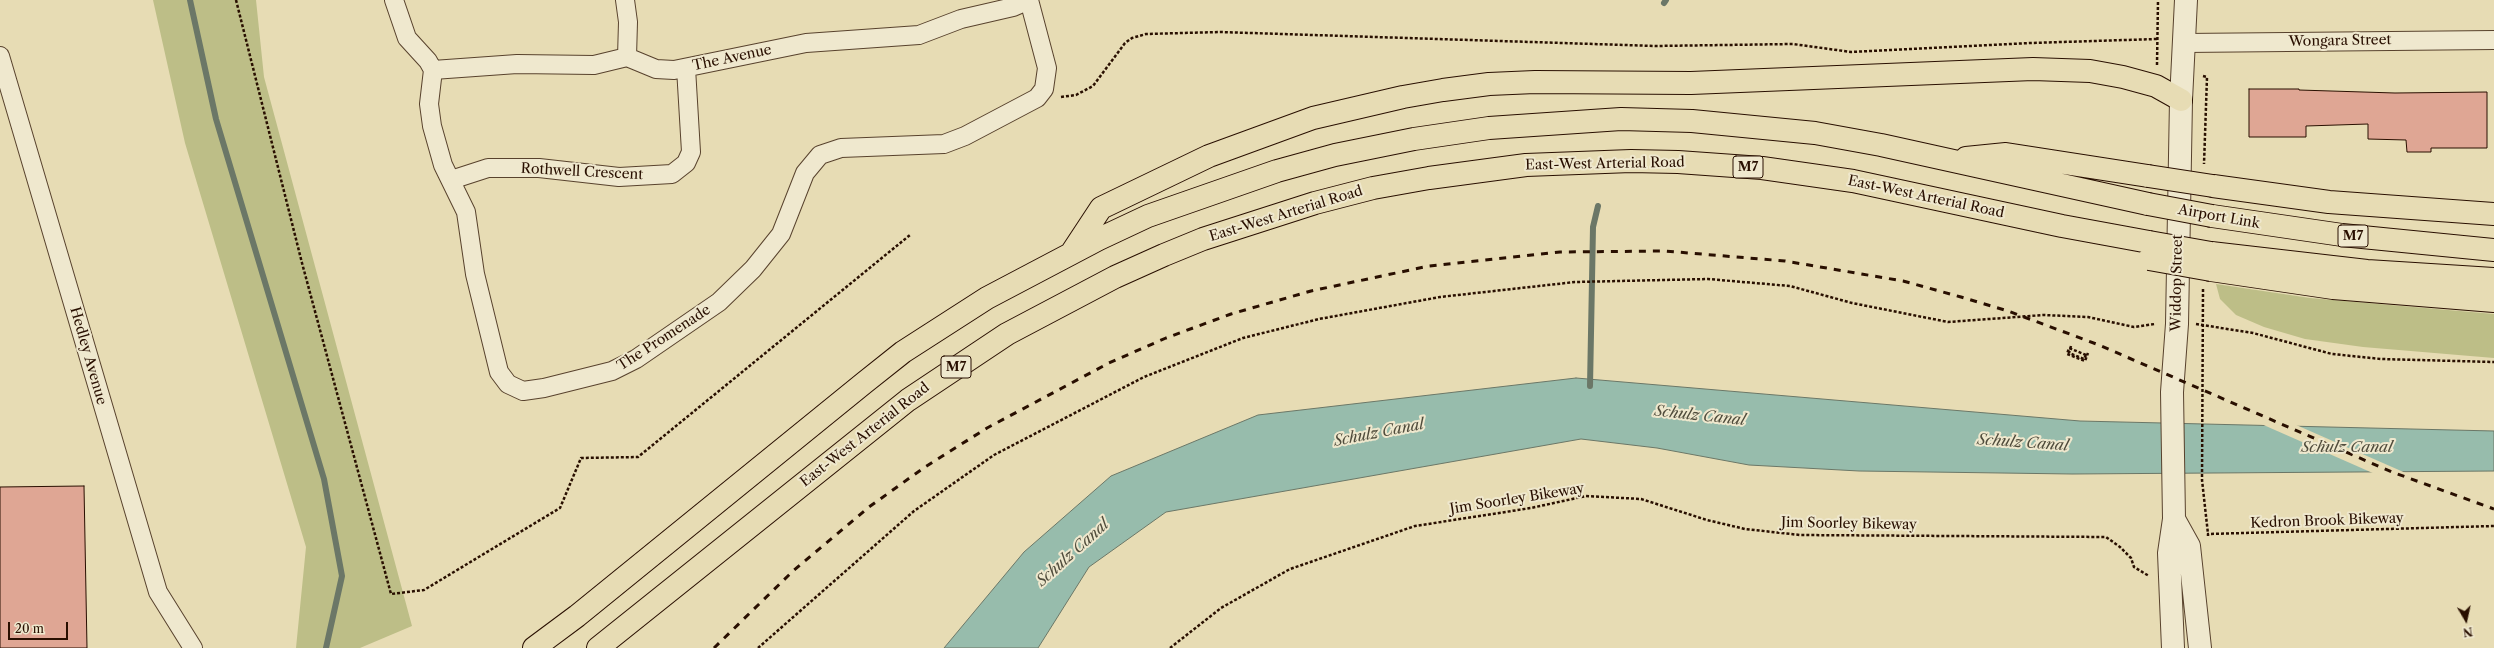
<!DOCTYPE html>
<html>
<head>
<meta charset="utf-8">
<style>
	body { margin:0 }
	#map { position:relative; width:2494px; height:648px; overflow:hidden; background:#e7dcb4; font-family:"Libre Caslon Text",serif }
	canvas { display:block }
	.north { position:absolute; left:2446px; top:600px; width:40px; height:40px; -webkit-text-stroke:3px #efe8ce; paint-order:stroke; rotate:171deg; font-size:11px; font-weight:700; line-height:16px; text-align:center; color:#290f00 }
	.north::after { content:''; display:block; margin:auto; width:14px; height:18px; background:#290f00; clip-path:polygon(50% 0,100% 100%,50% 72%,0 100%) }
	.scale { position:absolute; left:8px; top:622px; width:60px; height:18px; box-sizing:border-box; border:2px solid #290f00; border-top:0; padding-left:5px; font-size:12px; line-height:14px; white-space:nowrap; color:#290f00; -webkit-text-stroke:3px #efe8ce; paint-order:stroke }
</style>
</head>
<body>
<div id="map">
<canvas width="2494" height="648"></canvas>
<div class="north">N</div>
<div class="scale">20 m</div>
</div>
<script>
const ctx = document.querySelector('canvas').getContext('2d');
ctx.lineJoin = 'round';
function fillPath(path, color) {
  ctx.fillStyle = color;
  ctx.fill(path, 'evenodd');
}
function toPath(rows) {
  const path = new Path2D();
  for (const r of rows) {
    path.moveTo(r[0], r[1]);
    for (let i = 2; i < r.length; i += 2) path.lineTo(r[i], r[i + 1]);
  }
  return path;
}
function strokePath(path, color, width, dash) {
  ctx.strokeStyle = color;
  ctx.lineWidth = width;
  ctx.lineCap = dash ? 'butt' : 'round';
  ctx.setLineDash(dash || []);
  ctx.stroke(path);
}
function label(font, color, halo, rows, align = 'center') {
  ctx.font = font + ' "Libre Caslon Text",serif';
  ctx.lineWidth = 4;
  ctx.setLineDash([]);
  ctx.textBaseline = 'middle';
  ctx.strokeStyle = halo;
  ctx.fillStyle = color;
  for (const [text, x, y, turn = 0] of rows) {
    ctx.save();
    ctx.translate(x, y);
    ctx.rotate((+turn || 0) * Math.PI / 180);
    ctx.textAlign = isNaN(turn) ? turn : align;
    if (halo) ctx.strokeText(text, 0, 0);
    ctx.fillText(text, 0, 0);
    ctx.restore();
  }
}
fillPath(toPath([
	[153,0,256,0,264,77,412,626,360,648,296,648,306,547,185,143],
	[2216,284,2310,298,2494,314,2494,358,2363,347,2305,339,2264,327,2236,315,2220,299]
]), '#bdbe87');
const water = toPath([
	[1576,378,2080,421,2494,431,2494,471,2072,474,1859,471,1749,465,1657,448,1581,439,1166,512,1089,567,1038,648,944,648,1024,552,1111,476,1258,415,1576,378]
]);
fillPath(water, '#97bcac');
strokePath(water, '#6b7767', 1);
fillPath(toPath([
	[2259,423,2294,424,2408,474,2375,474]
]), '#e7dcb4');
strokePath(toPath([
	[190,0,216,119,324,479,342,576,326,648],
	[1664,3,1666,0],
	[1590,386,1593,227,1598,206]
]), '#6b7767', 6);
const building = toPath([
	[2249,89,2299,89,2299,90,2395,93,2487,92,2487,148,2431,148,2431,152,2407,152,2406,140,2368,139,2368,124,2306,126,2306,137,2249,137,2249,89],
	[84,486,87,648,0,648,0,487,84,486]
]);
fillPath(building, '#dfa694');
strokePath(building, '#290f00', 1);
const minor = toPath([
	[394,0,407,38,428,61,433,70,429,104,432,126,443,165,466,212,475,274,499,372,508,384,523,391,544,388,612,371,636,359,719,302,753,269,781,234,805,173,820,155,841,148,944,144,965,136,1037,98,1044,89,1047,68,1029,0],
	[625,0,628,22,627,57],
	[2185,43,2494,40],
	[0,56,158,592,193,648],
	[433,70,517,64,594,65,627,57,656,69,674,70,806,43,919,35,961,19,1013,7,1029,0],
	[451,180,488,168,539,168,619,177,672,174,686,163,691,152,686,68]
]);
const tertiary = toPath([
	[2174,519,2189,546,2200,648],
	[2173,648,2169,553,2174,519,2172,392,2177,324,2181,100,2186,0]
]);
const motorway = toPath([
	[1966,158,2006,154,2148,176],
	[2213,186,2329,202,2494,214],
	[2212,216,2342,235,2494,250],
	[1072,252,1101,208,1209,156,1313,118,1403,97,1443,90,1489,84,1535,82,1691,83,2033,69,2090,71,2123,77,2156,86,2181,100],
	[2211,253,2367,271,2494,279],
	[2211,270,2333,288,2494,301],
	[534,648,577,616,864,383,903,352,987,298,1099,239,1148,216,1277,171,1335,155,1414,139,1489,128,1621,119,1692,121,1815,133,1881,145,2148,204],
	[598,648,908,400,1007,334,1115,277,1164,255,1203,239,1315,203,1373,188,1429,178,1526,165,1631,161,1678,162,1762,168,1853,181,2062,226,2149,242]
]);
strokePath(minor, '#58422d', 20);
strokePath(tertiary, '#58422d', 24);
strokePath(motorway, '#290f00', 24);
strokePath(toPath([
	[236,0,302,263,391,594,424,590,560,508,581,458,638,457,910,235],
	[2157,65,2158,0],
	[2203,76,2207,77,2204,164],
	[1061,97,1076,95,1093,86,1125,43,1132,38,1146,34,1220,32,1656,46,1793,44,1851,52,2031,43,2157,39],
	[2203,289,2202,480,2208,534],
	[2196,324,2253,333,2332,354,2381,359,2494,362],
	[2071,346,2069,353,2084,359,2086,355],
	[2208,536,2208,534,2494,526],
	[758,648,914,511,994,455,1144,377,1243,338,1319,319,1440,297,1575,282,1708,279,1790,286,1852,303,1948,322,2044,315,2088,317,2134,327,2155,324],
	[1170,648,1221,608,1290,569,1415,526,1531,508,1586,496,1641,499,1707,520,1745,529,1800,535,2106,537,2120,547,2131,558,2134,567,2149,576]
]), '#290f00', 2.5, [3, 2]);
strokePath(minor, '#efe8ce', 18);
strokePath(tertiary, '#efe8ce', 22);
strokePath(motorway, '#e7dcb4', 22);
strokePath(toPath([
	[714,648,793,571,869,507,925,467,987,428,1109,363,1166,338,1231,314,1311,291,1429,266,1560,252,1665,251,1785,261,1903,281,1961,297,2008,311,2099,345,2392,472,2494,509]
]), '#290f00', 3, [7, 7]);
const motorwayBridge = toPath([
	[2148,176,2213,186],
	[2148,204,2212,216],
	[2149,242,2211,253],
	[2149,259,2211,270]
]);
strokePath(motorwayBridge, '#290f00', 24, []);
strokePath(toPath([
	[2086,355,2069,348,2067,354,2085,361,2088,353]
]), '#290f00', 2.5, [3, 2]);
strokePath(motorwayBridge, '#e7dcb4', 22);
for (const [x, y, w] of [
	[1748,167,30],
	[2353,236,30],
	[956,367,30]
]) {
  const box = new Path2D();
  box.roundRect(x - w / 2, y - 11, w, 22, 3);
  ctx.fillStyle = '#efe8ce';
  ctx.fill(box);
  strokePath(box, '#290f00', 1);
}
label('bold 13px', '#290f00', null, [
	["M7",1748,167],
	["M7",2353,236],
	["M7",956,367]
]);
label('14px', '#290f00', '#efe8ce', [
	["Wongara Street",2340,41,-1],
	["The Avenue",732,58,-12],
	["East-West Arterial Road",1605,164,-1],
	["Rothwell Crescent",582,172,3],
	["East-West Arterial Road",1926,197,12],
	["East-West Arterial Road",1286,214,-17],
	["Airport Link",2219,217,10],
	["Widdop Street",2177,283,-89],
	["The Promenade",664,338,-33],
	["Hedley Avenue",88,356,74],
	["East-West Arterial Road",865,435,-38],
	["Jim Soorley Bikeway",1517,499,-9],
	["Kedron Brook Bikeway",2327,521,-2],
	["Jim Soorley Bikeway",1849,524,1]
]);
label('italic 15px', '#504c3c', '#efe8ce', [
	["Schulz Canal",1700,416,6],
	["Schulz Canal",1379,433,-11],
	["Schulz Canal",2023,443,4],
	["Schulz Canal",2347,448],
	["Schulz Canal",1073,553,-42]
]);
</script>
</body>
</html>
